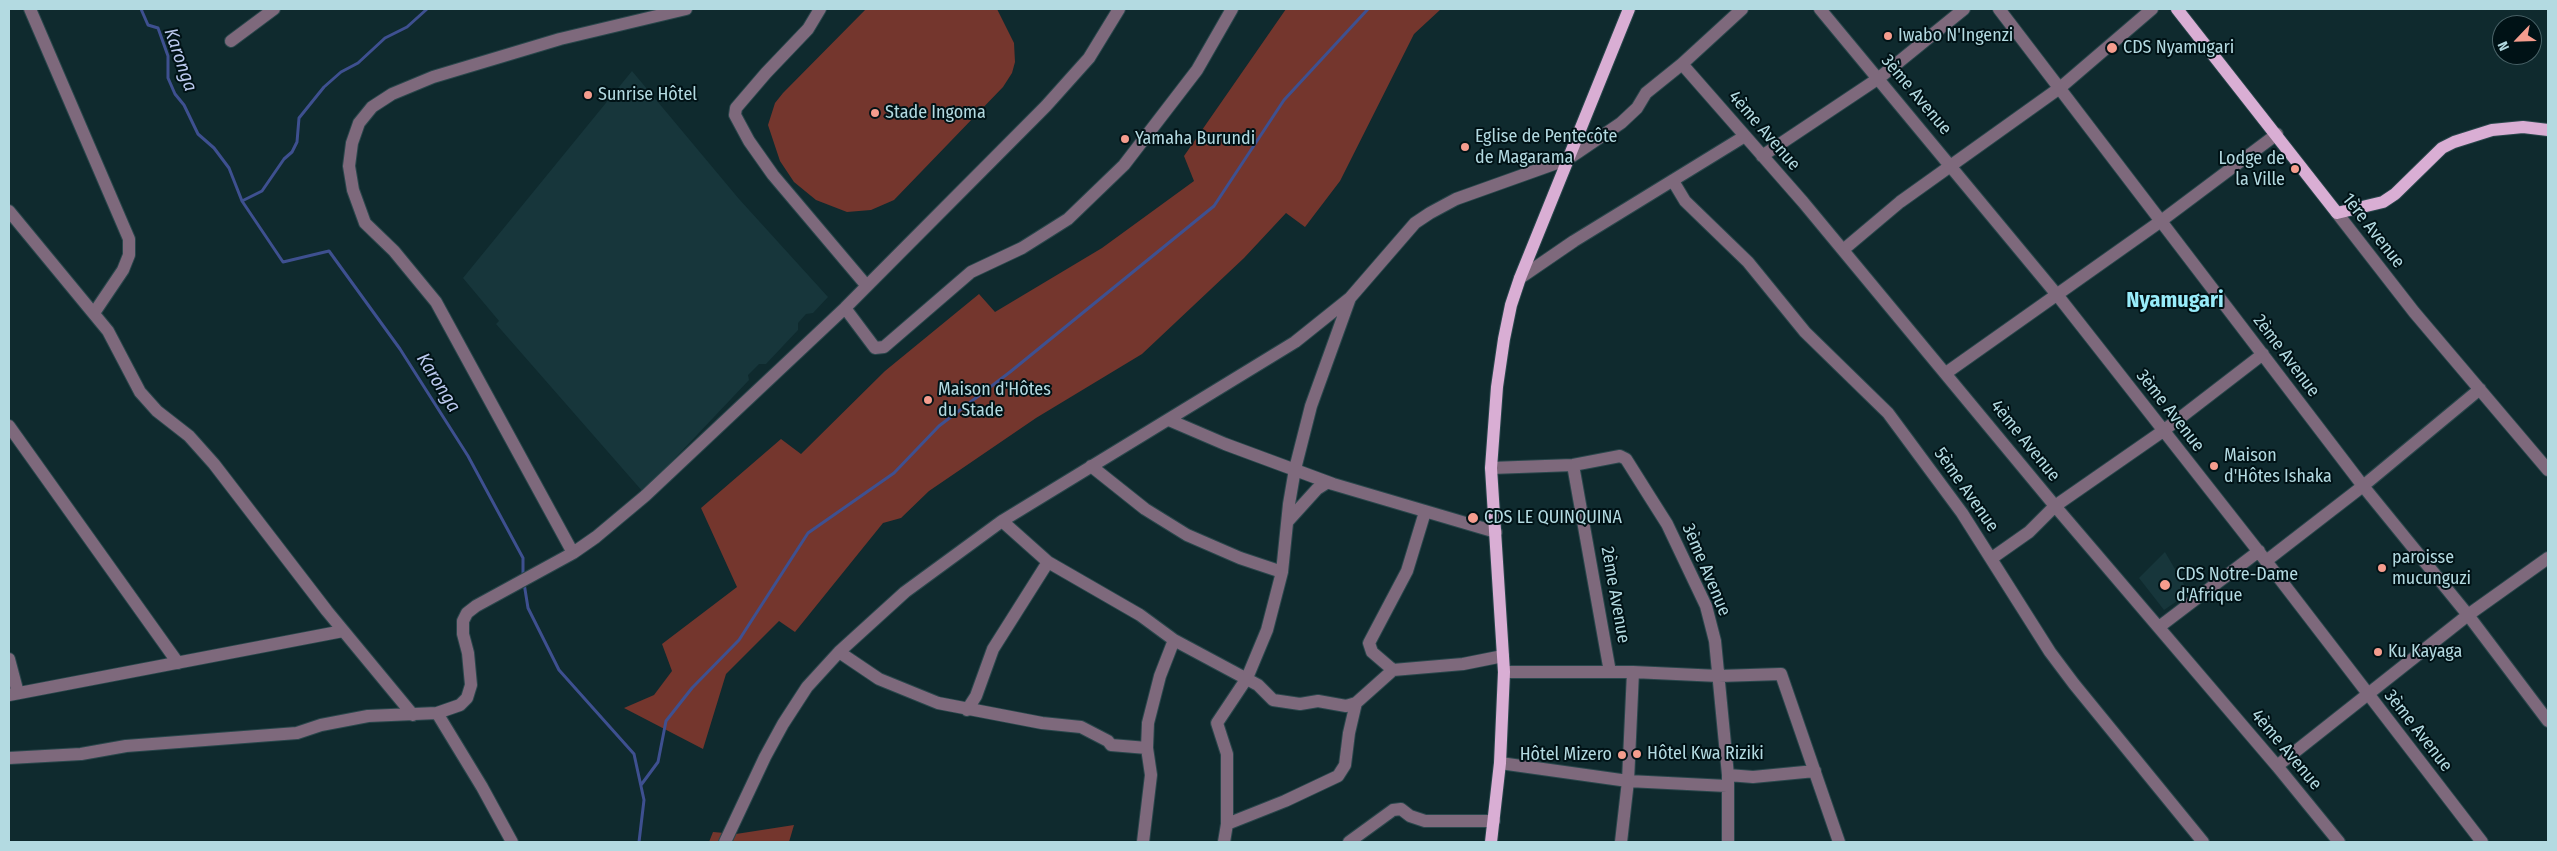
<!DOCTYPE html>
<html>
<head>
<meta charset="utf-8">
<style>
	body { margin:0 }
	#map { position:relative; width:2557px; height:851px; overflow:hidden; background:#0f2a2e; font-family:"Fira Sans Condensed",sans-serif }
	canvas { display:block }
	.frame { position:absolute; inset:0; border:10px solid #b3dae1; pointer-events:none }
	.north { position:absolute; left:2492px; top:15px; width:50px; height:50px; box-sizing:border-box; background:#001216; border:1px solid #486267; border-radius:50%; rotate:246deg; font-size:14px; font-weight:700; line-height:20px; text-align:center; color:#b3dae1 }
	.north::after { content:''; display:block; margin:auto; width:18px; height:22px; background:#f59d8e; clip-path:polygon(50% 0,100% 100%,50% 72%,0 100%) }
</style>
</head>
<body>
<div id="map">
<canvas width="2557" height="851"></canvas>
<div class="frame"></div>
<div class="north">N</div>
</div>
<script>
const ctx = document.querySelector('canvas').getContext('2d');
ctx.lineJoin = 'round';
function fillPath(path, color) {
  ctx.fillStyle = color;
  ctx.fill(path, 'evenodd');
}
function toPath(rows) {
  const path = new Path2D();
  for (const r of rows) {
    path.moveTo(r[0], r[1]);
    for (let i = 2; i < r.length; i += 2) path.lineTo(r[i], r[i + 1]);
  }
  return path;
}
function strokePath(path, color, width, dash) {
  ctx.strokeStyle = color;
  ctx.lineWidth = width;
  ctx.lineCap = dash ? 'butt' : 'round';
  ctx.setLineDash(dash || []);
  ctx.stroke(path);
}
function label(font, color, halo, rows, align = 'center') {
  ctx.font = font + ' "Fira Sans Condensed",sans-serif';
  ctx.lineWidth = 4;
  ctx.setLineDash([]);
  ctx.textBaseline = 'middle';
  ctx.strokeStyle = halo;
  ctx.fillStyle = color;
  for (const [text, x, y, turn = 0] of rows) {
    ctx.save();
    ctx.translate(x, y);
    ctx.rotate((+turn || 0) * Math.PI / 180);
    ctx.textAlign = isNaN(turn) ? turn : align;
    if (halo) ctx.strokeText(text, 0, 0);
    ctx.fillText(text, 0, 0);
    ctx.restore();
  }
}
fillPath(toPath([
	[632,71,739,199,828,297,813,313,806,314,798,323,798,330,766,364,759,364,748,375,749,380,643,492,496,324,499,321,463,278],
	[2165,552,2189,593,2164,610,2139,578]
]), '#17363b');
fillPath(toPath([
	[866,9,997,9,1014,43,1015,62,1012,73,1003,87,894,200,871,210,847,212,816,200,794,182,780,161,768,125,775,103,783,93],
	[1286,9,1441,9,1414,34,1340,181,1305,227,1286,213,1244,258,1142,354,1036,418,929,491,901,518,883,523,795,632,779,621,726,674,703,749,624,708,654,695,672,671,662,644,737,587,701,508,781,439,801,454,885,371,979,294,995,312,1102,248,1194,181,1184,156],
	[794,825,789,842,709,842,713,832,736,834]
]), '#74362d');
strokePath(toPath([
	[141,9,148,25,158,28,168,56,168,78,175,94,184,105,198,134,214,148,229,168,242,201,283,262,329,251,400,349,468,456,523,558,523,577],
	[242,201,262,191,284,159,292,152,297,142,299,118,324,87,341,72,358,63,385,38,407,27,427,9],
	[524,583,528,608,559,670,634,754,644,800,639,842],
	[641,785,658,762,666,721,692,688,739,640,808,533,894,473,939,426,1010,372,1214,206,1284,100,1368,9]
]), '#3e5090', 3);
const minor = toPath([
	[30,9,129,239,129,255,123,270,94,313],
	[820,9,808,29,766,73,736,108,735,115,749,141,773,175,866,285],
	[1820,9,2058,296,2266,561,2482,842],
	[1999,9,2363,486,2468,615,2548,721],
	[231,41,274,9],
	[1682,64,1803,202,2055,506,2277,766,2339,842],
	[1762,156,1879,78,1964,9],
	[1673,181,1685,201,1748,262,1805,332,1888,413,1962,513,2050,652,2074,684,2203,842],
	[9,211,108,331,140,392,157,411,189,436,214,464,327,611,413,715],
	[2337,213,2414,312,2548,470],
	[1843,250,1900,202,2061,87,2152,9],
	[1520,278,1574,241,1745,136],
	[845,308,875,348,884,347,971,272,1022,248,1068,219,1124,165,1197,70,1232,9],
	[1946,373,2161,221,2277,134],
	[1169,420,1225,444,1333,484,1496,532],
	[9,426,178,663],
	[1573,465,1610,672],
	[1091,466,1145,509,1187,535,1240,558,1282,572],
	[1491,468,1573,465,1620,456,1626,459,1648,494,1667,524,1706,606,1715,641,1728,775,1728,842],
	[1002,521,1048,562,1140,615,1174,640,1258,685,1273,700,1300,704,1318,701,1346,706,1356,703,1349,733,1345,765,1338,776,1285,801,1227,824],
	[1288,521,1317,489,1328,482],
	[573,553,436,302,394,251,365,223,353,190,349,166,352,143,359,123,372,107,392,94,433,77,560,39,686,9],
	[1992,558,2029,532,2055,506,2163,431,2263,354],
	[2266,561,2363,486,2480,389],
	[2159,627,2259,551],
	[839,652,879,679,938,703,1042,723,1081,727,1108,741,1111,745,1147,748],
	[9,659,18,693],
	[1393,670,1372,652,1369,643,1407,571,1425,512],
	[1504,672,1633,672,1719,676,1781,674,1839,842],
	[9,695,343,631],
	[1356,703,1393,670,1463,664,1503,656],
	[967,710,976,696,993,649,1048,562],
	[437,713,482,787,512,842],
	[9,758,81,754,126,746,297,733,321,725,368,716,437,713,460,705,467,698,471,685,468,653,463,634,463,621,467,613,476,606,573,553,596,537,645,496,845,308,1046,106,1089,58,1119,9],
	[1500,763,1628,781,1727,786],
	[2277,766,2468,615,2548,558],
	[1728,775,1753,777,1815,771],
	[725,842,765,757,783,724,807,687,839,652,905,592,1002,521,1295,342,1350,298,1415,223,1430,213,1456,199,1568,159,1621,123,1637,108,1646,93,1682,64,1742,9],
	[1143,842,1151,775,1147,748,1148,723,1160,676,1174,640],
	[1224,842,1227,824,1227,754,1217,723,1247,678,1267,630,1282,572,1289,504,1295,469,1311,406,1350,298],
	[1349,842,1393,810,1401,809,1410,816,1425,821,1494,821],
	[1621,842,1628,781,1633,672]
]);
const major = toPath([
	[2177,9,2337,213,2383,202,2395,194,2442,148,2454,142,2492,130,2523,127,2548,130],
	[1491,842,1500,763,1504,672,1491,468,1497,387,1504,339,1511,305,1520,278,1629,9]
]);
strokePath(minor, '#29464b', 14);
strokePath(major, '#29464b', 14);
strokePath(minor, '#7e697c', 12);
strokePath(major, '#d9aed4', 12);
for (const [x, y, r, color] of [
	[1888,36,5,"#f59d8e"],
	[2112,48,6,"#f59d8e"],
	[588,95,5,"#f59d8e"],
	[875,113,5,"#f59d8e"],
	[1125,139,5,"#f59d8e"],
	[1465,147,5,"#f59d8e"],
	[2295,169,5,"#f59d8e"],
	[928,400,5,"#f59d8e"],
	[2214,466,5,"#f59d8e"],
	[1473,518,6,"#f59d8e"],
	[2382,568,5,"#f59d8e"],
	[2165,585,6,"#f59d8e"],
	[2378,652,5,"#f59d8e"],
	[1637,754,5,"#f59d8e"],
	[1622,755,5,"#f59d8e"]
]) {
  const dot = new Path2D();
  dot.arc(x, y, r, 0, 2 * Math.PI);
  ctx.fillStyle = color;
  ctx.fill(dot);
  strokePath(dot, '#001216', 2);
}
label('18px', '#b3dae1', '#001216', [
	["Iwabo N'Ingenzi",1898,36],
	["CDS Nyamugari",2123,48],
	["Sunrise Hôtel",598,95],
	["Stade Ingoma",885,113],
	["Eglise de Pentecôte",1475,137],
	["de Magarama",1475,158],
	["Yamaha Burundi",1135,139],
	["Lodge de",2285,159,"right"],
	["la Ville",2285,180,"right"],
	["Maison d'Hôtes",938,390],
	["du Stade",938,411],
	["Maison",2224,456],
	["d'Hôtes Ishaka",2224,477],
	["CDS LE QUINQUINA",1484,518],
	["paroisse",2392,558],
	["mucunguzi",2392,579],
	["CDS Notre-Dame",2176,575],
	["d'Afrique",2176,596],
	["Ku Kayaga",2388,652],
	["Hôtel Kwa Riziki",1647,754],
	["Hôtel Mizero",1612,755,"right"]
], 'left');
label('18px', '#b3dae1', '#001216', [
	["3ème Avenue",1916,95,50],
	["4ème Avenue",1764,131,49],
	["1ère Avenue",2373,231,52],
	["2ème Avenue",2286,356,53],
	["3ème Avenue",2170,411,52],
	["4ème Avenue",2025,441,51],
	["5ème Avenue",1966,490,55],
	["3ème Avenue",1706,570,67],
	["2ème Avenue",1615,595,80],
	["3ème Avenue",2418,731,52],
	["4ème Avenue",2286,750,50]
]);
label('italic 19px', '#bbc9ee', '#001216', [
	["Karonga",180,60,71],
	["Karonga",438,383,58]
]);
label('bold 22px', '#98ecfa', '#001216', [
	["Nyamugari",2175,301]
]);
</script>
</body>
</html>
